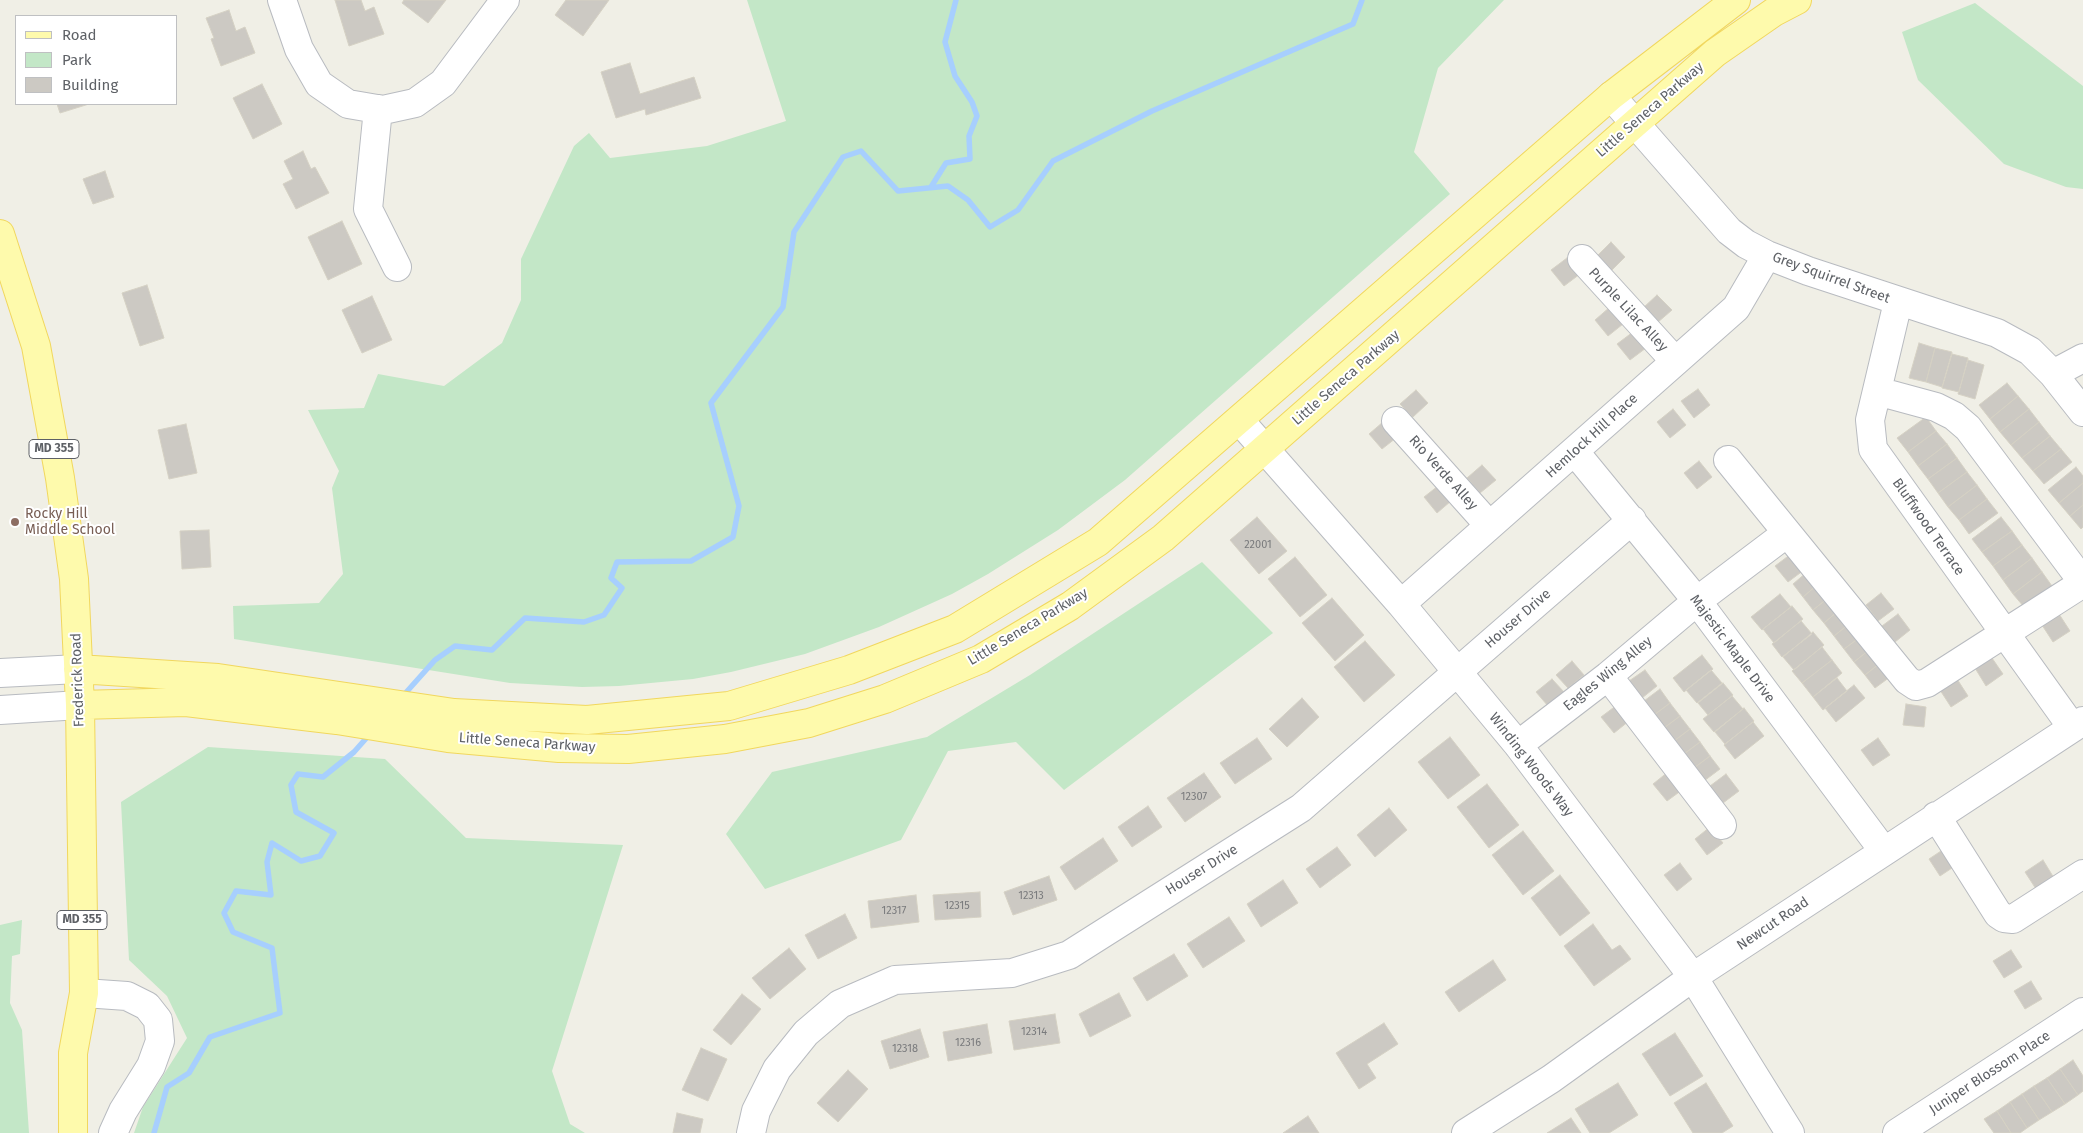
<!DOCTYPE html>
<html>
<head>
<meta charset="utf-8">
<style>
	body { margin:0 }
	#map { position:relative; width:2083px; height:1133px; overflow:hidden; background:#f0efe6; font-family:"Fira Sans",sans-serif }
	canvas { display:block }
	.legend { position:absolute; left:15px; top:15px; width:162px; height:90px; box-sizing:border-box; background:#fff; border:1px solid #bfc0c2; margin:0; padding:6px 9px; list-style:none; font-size:15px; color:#5e6166 }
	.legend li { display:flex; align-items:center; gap:10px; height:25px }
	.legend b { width:25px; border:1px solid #bfc0c2 }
</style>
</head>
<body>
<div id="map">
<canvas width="2083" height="1133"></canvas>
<ul class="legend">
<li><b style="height:6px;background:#fefaac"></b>Road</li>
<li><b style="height:14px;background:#c3e7c7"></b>Park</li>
<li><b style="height:14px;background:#ccc9c3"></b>Building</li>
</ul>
</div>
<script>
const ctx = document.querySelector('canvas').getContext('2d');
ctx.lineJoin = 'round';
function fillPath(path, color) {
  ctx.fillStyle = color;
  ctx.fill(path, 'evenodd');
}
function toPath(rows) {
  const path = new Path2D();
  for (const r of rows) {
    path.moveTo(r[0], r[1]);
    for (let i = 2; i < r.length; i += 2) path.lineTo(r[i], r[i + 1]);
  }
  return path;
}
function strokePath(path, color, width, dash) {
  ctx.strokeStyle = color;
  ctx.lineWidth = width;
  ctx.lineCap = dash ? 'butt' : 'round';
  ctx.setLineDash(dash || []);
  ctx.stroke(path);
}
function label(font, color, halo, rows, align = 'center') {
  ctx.font = font + ' "Fira Sans",sans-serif';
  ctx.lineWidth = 4;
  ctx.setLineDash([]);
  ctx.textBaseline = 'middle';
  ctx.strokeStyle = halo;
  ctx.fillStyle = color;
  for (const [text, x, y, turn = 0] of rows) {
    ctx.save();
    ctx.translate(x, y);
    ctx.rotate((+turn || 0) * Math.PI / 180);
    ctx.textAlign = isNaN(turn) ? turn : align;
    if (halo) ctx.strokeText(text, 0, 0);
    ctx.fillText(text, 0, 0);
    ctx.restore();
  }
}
fillPath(toPath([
	[747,0,1504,0,1438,68,1414,152,1450,194,1125,480,1058,530,988,574,952,594,879,627,805,654,731,672,693,679,619,686,582,687,510,683,234,639,233,606,319,603,343,574,332,488,339,471,308,410,364,408,378,374,444,386,502,343,521,300,521,259,574,146,589,133,610,158,707,146,786,121],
	[1975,3,2083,86,2083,189,2066,187,2004,164,1918,80,1902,32],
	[1202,562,1273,633,1064,790,1016,742,948,751,901,840,765,889,726,834,772,772,927,737,1030,675],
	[208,747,385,759,466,838,623,845,552,1071,570,1124,585,1133,134,1133,143,1107,187,1038,167,996,129,960,121,802],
	[22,920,20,954,12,956,10,1003,22,1030,29,1133,0,1133,0,925]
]), '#c3e7c7');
strokePath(toPath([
	[931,187,946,163,970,159,969,136,977,116,972,102,955,76,945,42,956,0],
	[402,697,435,660,455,646,492,650,525,618,584,622,604,615,622,588,611,578,617,562,691,561,733,537,739,506,711,403,783,307,794,232,843,157,861,151,898,191,948,186,968,200,990,227,1018,210,1053,161,1152,111,1353,24,1362,0],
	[154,1133,167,1087,189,1073,210,1037,280,1013,272,948,233,932,224,913,236,891,271,895,267,862,272,843,301,861,320,856,334,833,296,812,291,785,298,774,323,777,354,752,370,734]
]), '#a7cffe', 5.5);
const building = toPath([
	[335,0,361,0,365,11,374,7,384,34,349,46,335,0],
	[404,0,446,0,428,23,402,3,404,0],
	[566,0,609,0,583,36,555,15,566,0],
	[229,10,236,31,245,27,255,53,221,66,211,39,214,38,206,18,229,10],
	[630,63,640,94,694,77,701,98,646,115,645,109,616,118,601,72,630,63],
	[262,84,282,124,253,139,233,98,262,84],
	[57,104,89,104,60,113,57,104],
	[303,151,311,169,315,167,329,193,296,209,283,184,293,179,284,161,303,151],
	[105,171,114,197,93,204,83,179,105,171],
	[342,221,362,264,328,280,308,237,342,221],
	[1611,242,1625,257,1611,271,1597,256,1611,242],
	[1567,258,1580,274,1564,286,1551,270,1567,258],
	[147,285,164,338,140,346,122,293,147,285],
	[1657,295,1672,310,1657,323,1643,308,1657,295],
	[372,296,392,340,362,353,342,310,372,296],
	[1610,307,1623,324,1608,336,1595,320,1610,307],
	[1633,332,1646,348,1630,360,1617,344,1633,332],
	[1919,343,1935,348,1926,382,1909,378,1919,343],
	[1935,348,1952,352,1942,387,1926,382,1935,348],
	[1952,354,1968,358,1959,392,1942,388,1952,354],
	[1968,360,1984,365,1975,399,1958,394,1968,360],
	[2007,383,2018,396,1990,419,1979,405,2007,383],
	[1698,389,1710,405,1694,418,1681,401,1698,389],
	[1416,390,1428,403,1413,417,1400,404,1416,390],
	[2018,396,2029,409,2000,432,1990,419,2018,396],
	[1673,409,1686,425,1670,438,1657,422,1673,409],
	[2029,409,2039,422,2011,445,2000,432,2029,409],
	[1926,417,1936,431,1908,452,1897,438,1926,417],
	[1383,422,1396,438,1382,449,1369,434,1383,422],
	[2039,422,2050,436,2022,458,2011,445,2039,422],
	[186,424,197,473,169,479,158,430,186,424],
	[1936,431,1947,444,1918,466,1908,452,1936,431],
	[2050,436,2061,449,2033,471,2022,458,2050,436],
	[1947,444,1957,458,1928,479,1918,466,1947,444],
	[2061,449,2072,462,2044,484,2033,471,2061,449],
	[1957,458,1967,472,1938,493,1928,479,1957,458],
	[1699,461,1712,477,1697,489,1684,473,1699,461],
	[1482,465,1496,480,1480,493,1467,478,1482,465],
	[2076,467,2083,476,2083,483,2059,503,2048,490,2076,467],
	[1967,472,1977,485,1948,507,1938,493,1967,472],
	[2083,483,2083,505,2070,516,2059,503,2083,483],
	[1977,485,1987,499,1959,520,1948,507,1977,485],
	[1438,486,1451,501,1437,513,1424,497,1438,486],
	[1987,499,1998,513,1969,534,1959,520,1987,499],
	[2083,505,2083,527,2081,529,2070,516,2083,505],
	[1257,517,1287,551,1259,574,1230,540,1257,517],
	[2001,517,2012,531,1982,552,1972,539,2001,517],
	[209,530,211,567,182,569,180,531,209,530],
	[2012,531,2022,545,1993,566,1982,552,2012,531],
	[2022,545,2032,558,2003,580,1993,566,2022,545],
	[1791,554,1804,570,1788,582,1775,566,1791,554],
	[1295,557,1327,595,1300,617,1268,579,1295,557],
	[2032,558,2042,572,2013,594,2003,580,2032,558],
	[1807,572,1817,585,1803,597,1793,584,1807,572],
	[2042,572,2052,586,2024,607,2013,594,2042,572],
	[1817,585,1828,598,1813,610,1803,597,1817,585],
	[1881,593,1894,609,1878,621,1866,605,1881,593],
	[1780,594,1791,607,1762,630,1751,617,1780,594],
	[1332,598,1364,635,1335,661,1302,623,1332,598],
	[1828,598,1838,611,1824,623,1813,610,1828,598],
	[1792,606,1803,619,1774,643,1763,629,1792,606],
	[1838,611,1849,624,1834,636,1824,623,1838,611],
	[1898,614,1910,630,1895,642,1882,626,1898,614],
	[2059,614,2070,631,2053,642,2042,625,2059,614],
	[1801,621,1812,634,1782,657,1772,644,1801,621],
	[1849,624,1859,638,1844,649,1834,636,1849,624],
	[1813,632,1824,645,1794,670,1783,657,1813,632],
	[1859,638,1869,650,1854,662,1844,649,1859,638],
	[1365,641,1395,675,1364,702,1334,667,1365,641],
	[1822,647,1832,660,1802,683,1792,671,1822,647],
	[1869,650,1879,664,1865,675,1854,662,1869,650],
	[1702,655,1713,669,1684,692,1673,678,1702,655],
	[1992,658,2003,674,1986,686,1975,668,1992,658],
	[1832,660,1842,673,1813,697,1802,683,1832,660],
	[1572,661,1584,675,1568,688,1556,675,1572,661],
	[1879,664,1890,677,1875,688,1865,675,1879,664],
	[1645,670,1657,686,1642,698,1629,681,1645,670],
	[1711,670,1722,683,1697,703,1686,690,1711,670],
	[1837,678,1847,691,1823,710,1813,697,1837,678],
	[1552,679,1564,692,1548,706,1536,692,1552,679],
	[1957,679,1968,696,1951,707,1940,690,1957,679],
	[1723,683,1733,695,1708,715,1698,703,1723,683],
	[1854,685,1865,698,1836,722,1825,708,1854,685],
	[1660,689,1670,703,1654,715,1644,701,1660,689],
	[1732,696,1743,709,1714,732,1703,719,1732,696],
	[1302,698,1319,717,1287,747,1269,729,1302,698],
	[1670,703,1680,716,1664,728,1654,715,1670,703],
	[1906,704,1926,707,1924,727,1903,725,1906,704],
	[1617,705,1629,721,1614,733,1601,717,1617,705],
	[1744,708,1754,721,1725,744,1715,732,1744,708],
	[1680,716,1690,729,1674,741,1664,728,1680,716],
	[1753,722,1764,736,1735,759,1724,745,1753,722],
	[1690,729,1700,742,1684,754,1674,741,1690,729],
	[1450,737,1480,775,1448,799,1418,762,1450,737],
	[1257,738,1272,759,1235,784,1220,763,1257,738],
	[1878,738,1890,755,1873,766,1861,750,1878,738],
	[1700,742,1710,756,1694,768,1684,754,1700,742],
	[1710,756,1720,769,1704,781,1694,768,1710,756],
	[1668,772,1682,790,1667,801,1653,784,1668,772],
	[1204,773,1221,797,1185,822,1167,798,1204,773],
	[1726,774,1739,791,1723,803,1710,786,1726,774],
	[1487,784,1519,825,1489,848,1457,807,1487,784],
	[1148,806,1162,827,1132,847,1118,827,1148,806],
	[1389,808,1407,830,1375,857,1357,835,1389,808],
	[1710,827,1723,843,1707,855,1695,839,1710,827],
	[1523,831,1554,871,1523,895,1492,855,1523,831],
	[1103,838,1118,861,1075,890,1060,867,1103,838],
	[1337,847,1351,865,1320,888,1306,869,1337,847],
	[1944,849,1955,866,1940,876,1929,859,1944,849],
	[2043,860,2054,878,2036,889,2025,872,2043,860],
	[1680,863,1692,879,1677,891,1664,875,1680,863],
	[1560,875,1590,913,1560,936,1531,898,1560,875],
	[1049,876,1057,900,1013,915,1004,892,1049,876],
	[1283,880,1298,903,1261,927,1247,904,1283,880],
	[980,892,981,917,935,920,933,895,980,892],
	[916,895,919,922,871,928,868,901,916,895],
	[845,914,857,938,818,959,805,935,845,914],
	[1229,917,1245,941,1203,968,1187,944,1229,917],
	[1593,924,1612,950,1620,945,1631,959,1594,986,1564,946,1593,924],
	[789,948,806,969,770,999,752,978,789,948],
	[2011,950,2022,967,2004,978,1993,961,2011,950],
	[1174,954,1188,976,1147,1001,1133,978,1174,954],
	[1493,960,1506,980,1459,1012,1445,992,1493,960],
	[2031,981,2042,999,2025,1009,2014,991,2031,981],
	[1119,993,1131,1016,1090,1037,1079,1014,1119,993],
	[742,994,761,1009,731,1045,713,1030,742,994],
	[1055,1014,1060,1043,1014,1050,1009,1021,1055,1014],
	[1384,1023,1398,1044,1367,1064,1376,1078,1359,1089,1336,1053,1384,1023],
	[987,1024,992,1053,948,1061,943,1032,987,1024],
	[920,1029,929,1057,890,1069,881,1041,920,1029],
	[1675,1033,1703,1076,1670,1096,1642,1054,1675,1033],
	[701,1048,727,1059,708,1101,682,1090,701,1048],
	[2073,1060,2083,1076,2083,1091,2078,1095,2060,1069,2073,1060],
	[2060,1069,2078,1095,2065,1104,2047,1078,2060,1069],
	[848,1070,868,1089,838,1122,817,1103,848,1070],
	[2047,1078,2065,1104,2052,1112,2034,1086,2047,1078],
	[1618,1083,1638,1115,1609,1133,1590,1133,1575,1109,1618,1083],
	[1706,1083,1733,1126,1722,1133,1693,1133,1674,1103,1706,1083],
	[2034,1086,2052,1112,2039,1120,2022,1094,2034,1086],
	[2022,1094,2039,1120,2027,1128,2010,1102,2022,1094],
	[2010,1102,2027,1128,2020,1133,2011,1133,1997,1111,2010,1102],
	[1997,1111,2011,1133,1994,1133,1984,1119,1997,1111],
	[677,1113,703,1119,700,1133,673,1133,677,1113],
	[1308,1116,1319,1133,1283,1133,1308,1116],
	[1571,1118,1581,1133,1547,1133,1571,1118]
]);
fillPath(building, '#ccc9c3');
strokePath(building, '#d5d1c4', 1);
const minor = toPath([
	[282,0,299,49,319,84,348,104,383,110,415,103,443,83,505,0],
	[1611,96,1729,231,1746,244,1767,255,1808,271,1997,333,2030,351,2053,374,2083,412],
	[378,109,368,209,397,267],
	[1582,259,1675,361],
	[1898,302,1870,420,1873,449,2072,727],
	[2053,374,2083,358],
	[1877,391,1936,407,1954,416,1968,428,2083,582],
	[1240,421,1401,604,1518,745,1693,977,1790,1133],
	[1396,421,1489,525],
	[1575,452,1697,601,1883,850],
	[1728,460,1907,680,1916,686,1927,683,2083,583],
	[1401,604,1736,308,1767,255],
	[0,673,78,669],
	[1608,676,1722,825],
	[0,710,80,705],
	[1518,745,1608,676,1697,601,1787,533],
	[1936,816,1998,914,2004,918,2013,919,2083,874],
	[84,993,127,996,147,1006,158,1020,160,1041,151,1066,123,1111,113,1133],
	[751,1133,756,1111,777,1069,806,1033,840,1004,895,980,1012,973,1069,955,1301,808,1632,520],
	[1466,1133,1551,1079,1693,977,2083,721],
	[1897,1133,2083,1012]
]);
const major = toPath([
	[0,234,36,346,60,478,74,579,80,705,84,993,73,1053,73,1133],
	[78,669,218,678,454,713,587,720,729,706,849,670,955,629,1098,542,1611,96,1736,0],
	[80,705,186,702,337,720,448,738,559,748,628,749,725,739,809,723,885,699,981,659,1070,606,1163,538,1715,53,1774,12,1797,0]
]);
strokePath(minor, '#b8bbc0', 30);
strokePath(major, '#f1d75e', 30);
strokePath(minor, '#fff', 28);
strokePath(major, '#fefaac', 28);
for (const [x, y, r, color] of [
	[15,522,5,"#8d6e63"]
]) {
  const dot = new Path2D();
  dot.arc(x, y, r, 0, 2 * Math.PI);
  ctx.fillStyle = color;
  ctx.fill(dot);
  strokePath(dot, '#fff', 2);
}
label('11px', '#7a7b7d', null, [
	["22001",1258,545],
	["12307",1194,797],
	["12313",1031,896],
	["12315",957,906],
	["12317",894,911],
	["12314",1034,1032],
	["12316",968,1043],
	["12318",905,1049]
]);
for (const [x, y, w] of [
	[54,449,50],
	[82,920,50]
]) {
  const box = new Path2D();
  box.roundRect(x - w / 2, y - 9.5, w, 19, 4);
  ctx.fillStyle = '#fff';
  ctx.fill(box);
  strokePath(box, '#5e6166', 1);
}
label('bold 12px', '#5e6166', null, [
	["MD 355",54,449],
	["MD 355",82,920]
]);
label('14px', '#5e6166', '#fff', [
	["Little Seneca Parkway",1650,110,-41],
	["Grey Squirrel Street",1831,278,20],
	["Purple Lilac Alley",1628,310,47],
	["Little Seneca Parkway",1346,378,-41],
	["Hemlock Hill Place",1592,436,-42],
	["Rio Verde Alley",1443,473,48],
	["Bluffwood Terrace",1928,527,55],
	["Houser Drive",1518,619,-41],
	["Little Seneca Parkway",1028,627,-31],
	["Majestic Maple Drive",1732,649,53],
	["Eagles Wing Alley",1608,674,-39],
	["Frederick Road",78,680,-92],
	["Little Seneca Parkway",527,743,4],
	["Winding Woods Way",1531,765,52],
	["Houser Drive",1202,870,-32],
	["Newcut Road",1773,924,-34],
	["Juniper Blossom Place",1990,1073,-33]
]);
label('14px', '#785e54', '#fff', [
	["Rocky Hill",25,514],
	["Middle School",25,530]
], 'left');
</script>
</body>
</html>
